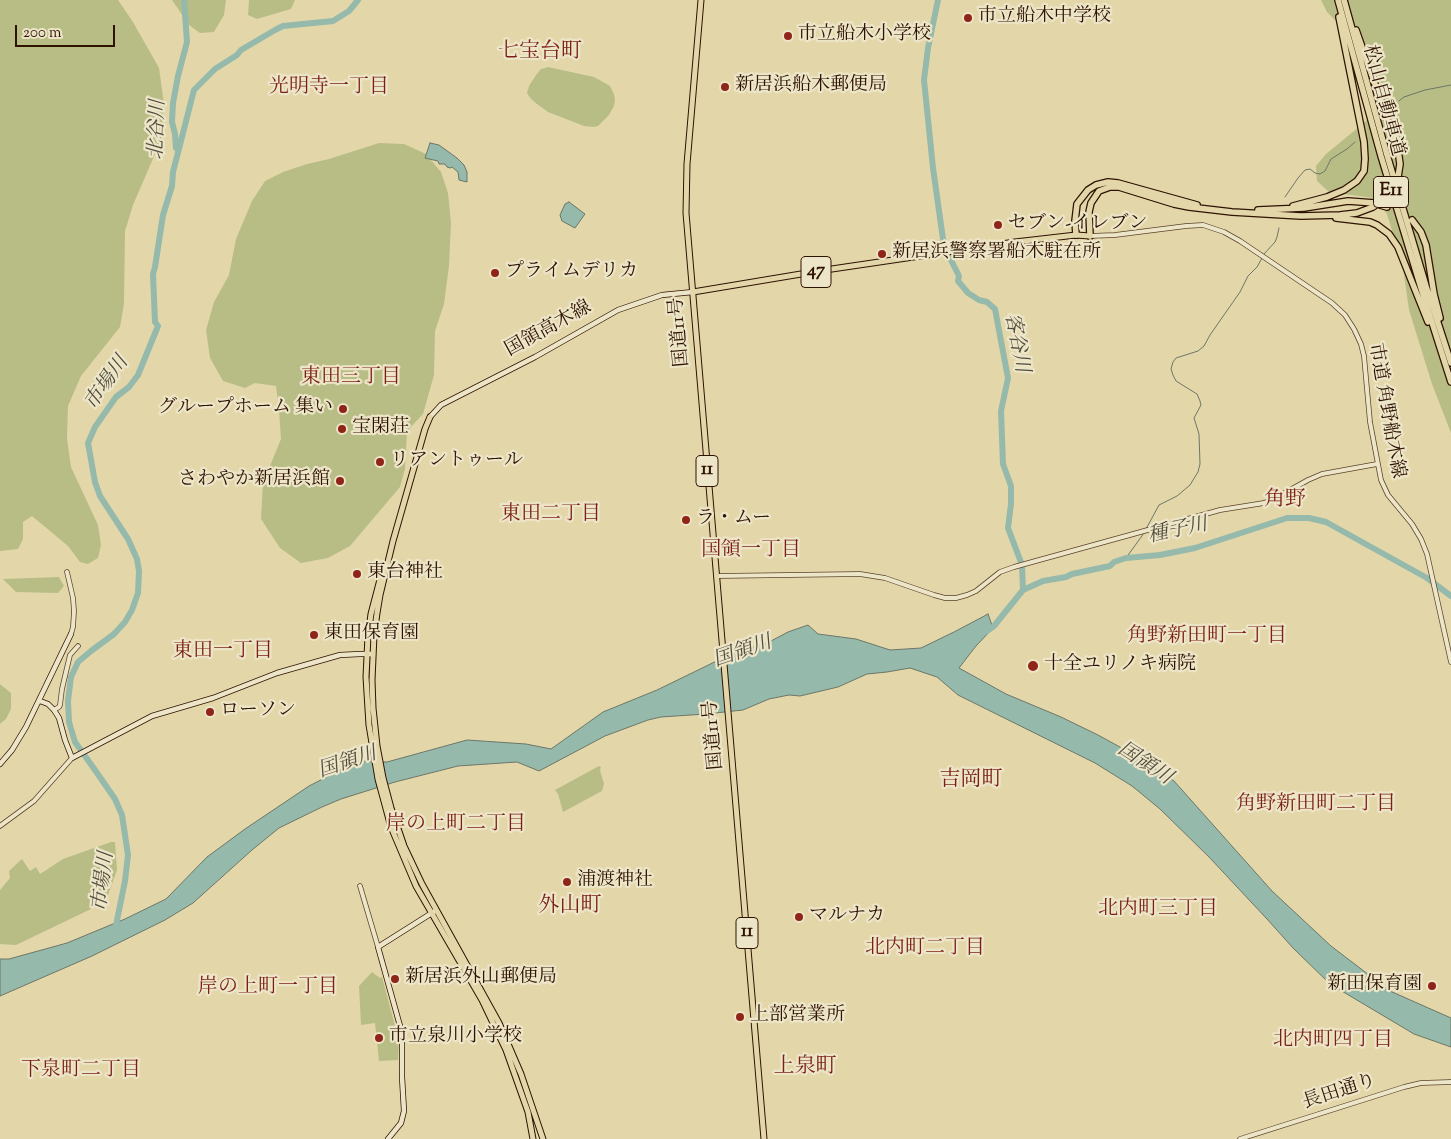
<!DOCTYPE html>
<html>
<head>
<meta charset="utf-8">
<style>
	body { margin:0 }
	#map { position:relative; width:1451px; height:1139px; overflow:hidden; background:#e3d7aa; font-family:"Sorts Mill Goudy",serif }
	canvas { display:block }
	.scale { position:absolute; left:15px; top:25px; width:100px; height:22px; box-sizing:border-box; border:2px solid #2e1202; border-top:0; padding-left:6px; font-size:15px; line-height:18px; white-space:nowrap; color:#2e1202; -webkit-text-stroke:4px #ede5c8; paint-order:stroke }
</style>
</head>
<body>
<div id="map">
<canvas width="1451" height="1139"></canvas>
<div class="scale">200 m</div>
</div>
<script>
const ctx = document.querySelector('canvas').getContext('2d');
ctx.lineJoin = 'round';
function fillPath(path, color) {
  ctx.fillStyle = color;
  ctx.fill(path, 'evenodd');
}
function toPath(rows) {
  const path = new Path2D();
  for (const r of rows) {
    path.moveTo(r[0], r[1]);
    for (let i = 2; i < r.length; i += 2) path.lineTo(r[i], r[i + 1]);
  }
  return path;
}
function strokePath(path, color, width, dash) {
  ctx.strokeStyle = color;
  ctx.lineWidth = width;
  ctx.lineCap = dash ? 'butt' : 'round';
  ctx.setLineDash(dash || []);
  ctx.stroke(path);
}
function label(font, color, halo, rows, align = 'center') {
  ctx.font = font + ' "Sorts Mill Goudy","Noto Serif JP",serif';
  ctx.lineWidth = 4.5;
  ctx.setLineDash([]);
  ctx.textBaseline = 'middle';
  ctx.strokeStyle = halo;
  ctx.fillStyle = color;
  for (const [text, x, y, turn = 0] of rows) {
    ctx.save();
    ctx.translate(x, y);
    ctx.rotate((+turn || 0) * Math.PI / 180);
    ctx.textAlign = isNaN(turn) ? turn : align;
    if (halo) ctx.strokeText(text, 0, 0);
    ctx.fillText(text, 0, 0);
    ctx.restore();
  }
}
fillPath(toPath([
	[0,0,118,0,133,22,159,68,164,104,161,140,133,205,125,231,124,304,120,327,81,376,68,406,67,439,71,467,98,525,101,545,98,558,88,564,80,562,68,546,32,516,23,522,23,539,18,549,0,551],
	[172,0,226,0,224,15,214,32,200,33,189,25],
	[249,0,295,0,291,9,257,19,248,15],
	[1321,0,1451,0,1451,433,1432,384,1409,310,1403,268,1387,214,1373,198,1329,192,1317,181,1316,166,1326,154,1365,122,1377,108,1384,94,1375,66,1351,36,1327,12],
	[548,67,594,77,610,86,614,94,615,100,614,106,609,115,598,126,594,127,584,126,548,112,537,104,531,99,527,93,529,86,536,75,541,69],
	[379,143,404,144,426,154,441,172,448,193,451,223,449,266,444,304,435,331,434,375,423,414,407,431,405,469,400,487,350,546,328,558,301,563,280,548,261,519,263,483,281,439,279,410,276,386,255,383,245,388,223,381,210,358,206,330,214,302,229,275,236,239,252,201,265,181,283,172,307,164,329,159],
	[59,577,64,586,58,593,16,592,3,579],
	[0,684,11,693,11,709,6,719,0,724],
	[599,766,601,767,600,770,604,784,602,791,563,812,558,794,555,790],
	[111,842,115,842,117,870,108,895,96,902,91,909,16,945,0,944,0,890,10,878,9,871,22,859,30,871,36,867,40,874,63,859],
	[372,972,380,978,382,977,399,1041,398,1060,379,1061,375,1023,361,1025,359,986]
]), '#b8bd85');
const water = toPath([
	[430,143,439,145,457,158,464,165,467,172,467,182,459,180,458,172,452,167,450,168,447,167,445,164,439,164,438,161,425,158,430,143],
	[569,202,585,214,575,228,562,221,560,215,565,204,569,202],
	[988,614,993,628,976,646,959,668,1006,694,1061,717,1098,735,1138,757,1174,781,1272,891,1331,946,1390,991,1451,1018,1451,1047,1414,1034,1330,984,1293,948,1267,919,1209,857,1160,809,1132,786,1095,763,958,695,937,677,910,668,887,672,867,674,838,687,800,696,789,695,769,699,743,710,706,714,661,717,648,720,605,736,539,771,517,762,458,766,395,782,341,799,322,807,279,828,252,850,193,903,165,920,92,956,0,996,0,959,9,959,67,943,125,919,166,899,207,857,245,829,309,786,358,761,387,762,467,740,526,744,551,749,603,712,657,690,731,654,769,642,788,632,808,625,818,634,856,639,890,650,921,648,954,632,988,614]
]);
fillPath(water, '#95b9ab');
strokePath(water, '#6c7667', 1);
strokePath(toPath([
	[1399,101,1404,97,1425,90,1451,85],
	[1285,197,1298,178,1305,170,1310,169,1315,173,1320,174,1325,171,1331,159,1347,149,1355,142],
	[1264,254,1275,242,1277,237,1279,228],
	[1146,529,1159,505,1177,496,1190,485,1198,472,1200,464,1199,434,1194,418,1201,405,1200,401,1197,394,1176,381,1173,375,1171,369,1173,362,1176,358,1198,351,1204,346,1210,335,1240,292,1248,276,1257,267,1262,258],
	[1126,558,1144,533]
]), '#6c7667', 1);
strokePath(toPath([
	[938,0,928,48,924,80,933,168,943,239,951,260,959,276,958,281,968,293,979,300,987,302,995,309,1008,378,1001,411,1003,464,1011,486,1011,504,1008,528,1022,565,1023,590],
	[176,148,175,134,172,122,173,103,178,76,187,42,184,0],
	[987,631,994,626,1023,590,1043,581,1066,577,1072,574,1110,566,1114,562,1126,558,1160,555,1195,548,1287,518,1309,518,1326,522,1427,578,1451,596],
	[115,930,125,881,128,855,122,815,115,799,95,770,75,742,69,722,68,701,71,677,78,662,91,651,114,634,125,622,132,610,138,593,139,571,137,559,128,539,100,496,95,482,88,443,95,427,116,397,129,387,138,375,158,326,155,322,153,274,155,267,163,215,172,186,173,172,194,90,215,69,237,55,241,50,275,30,283,26,333,21,349,11,358,0]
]), '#95b9ab', 6);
strokePath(toPath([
	[1387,207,1412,220]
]), '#bfb088', 5.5, [5.5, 3]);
const tertiary = toPath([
	[1090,236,1115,235,1186,226,1203,225,1224,232,1240,241,1332,303,1345,315,1354,329,1361,344,1364,356,1370,422,1381,480,1388,495,1412,524,1421,539,1427,554,1451,662],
	[67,572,73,598,74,611,73,627,71,634],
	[717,576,860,574,885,578,934,595,945,598,956,598,967,595,976,591,1000,572,1014,567,1220,510,1264,503,1274,499,1308,480,1322,474,1377,464],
	[54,710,59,707,60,705,62,689,70,655,78,646],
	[0,826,34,801,72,758],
	[360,886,378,947],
	[1240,1139,1404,1087,1421,1083,1451,1082]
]);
const secondary = toPath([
	[430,417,441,405,535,357,618,310,662,295,693,292],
	[40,701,48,704,54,710,59,718,65,740,72,758,152,716,213,698,277,673,340,655,360,654,373,654],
	[0,764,12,750,26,727,71,634],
	[388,1139,401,1123,404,1111,402,1077,402,1033,378,947,435,911]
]);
const primary = toPath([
	[693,292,825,270,1015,242,1076,235,1090,236]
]);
const trunk = toPath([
	[701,0,687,164,686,213,764,1139],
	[430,417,425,429,393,541,380,595,377,613,374,635,372,680,373,708,377,746,383,778,391,808,404,846,422,884,499,1023,521,1074,543,1139],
	[382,572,371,614,368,636,366,677,369,725,378,779,391,827,416,886,482,1000,506,1050,528,1112,533,1139]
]);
const motorway = toPath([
	[1338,0,1381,156,1421,288,1451,382],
	[1344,0,1387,155,1426,286,1451,363],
	[1356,30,1398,150,1400,164,1398,177],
	[1380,205,1387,207],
	[1293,206,1327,197,1344,190,1357,181,1364,171,1365,159,1364,142,1339,17],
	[1258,210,1304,208,1348,201,1375,203],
	[1336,218,1370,222,1377,225,1389,234,1398,247,1428,322],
	[1412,220,1421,232,1426,245,1434,294,1440,318],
	[1076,235,1075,221,1077,204,1088,190,1096,185,1108,182,1118,183,1197,205],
	[1090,236,1089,212,1091,203,1099,191,1110,187,1119,187,1174,204,1189,207,1232,212,1301,216,1340,215,1357,213,1373,207,1388,195]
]);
strokePath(tertiary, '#5b432c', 5.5);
strokePath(secondary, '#2e1202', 6);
strokePath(primary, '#2e1202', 7);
strokePath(trunk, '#2e1202', 7);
strokePath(motorway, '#2e1202', 8);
strokePath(tertiary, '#ede5c8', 4);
strokePath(secondary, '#ede5c8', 4.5);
strokePath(primary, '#e3d7aa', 5);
strokePath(trunk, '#e3d7aa', 5);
strokePath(motorway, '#e3d7aa', 5.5);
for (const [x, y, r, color] of [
	[968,18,5,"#8f2418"],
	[788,36,5,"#8f2418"],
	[725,87,5,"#8f2418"],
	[998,225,5,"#8f2418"],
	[882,254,5,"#8f2418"],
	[495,273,5,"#8f2418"],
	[343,409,5,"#8f2418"],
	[342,429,5,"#8f2418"],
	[380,462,5,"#8f2418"],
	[340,481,5,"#8f2418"],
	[686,520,5,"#8f2418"],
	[357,574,5,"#8f2418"],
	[314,635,5,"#8f2418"],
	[1033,666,6,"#8f2418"],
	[210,712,5,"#8f2418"],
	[567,882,5,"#8f2418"],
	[799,917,5,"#8f2418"],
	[395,979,5,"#8f2418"],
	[1432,986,5,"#8f2418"],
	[740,1017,5,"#8f2418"],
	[379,1038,5,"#8f2418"]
]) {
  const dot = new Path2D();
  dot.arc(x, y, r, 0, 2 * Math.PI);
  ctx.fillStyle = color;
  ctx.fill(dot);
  strokePath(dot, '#ede5c8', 2);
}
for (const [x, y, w] of [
	[1391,192,35],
	[816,272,30],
	[707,471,22],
	[747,933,22]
]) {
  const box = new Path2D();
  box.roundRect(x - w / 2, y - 15.5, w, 31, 4);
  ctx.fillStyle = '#ede5c8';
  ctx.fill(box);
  strokePath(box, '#2e1202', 1);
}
label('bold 18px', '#2e1202', null, [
	["E11",1391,192],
	["47",816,272],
	["11",707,471],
	["11",747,933]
]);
label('19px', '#2e1202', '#ede5c8', [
	["市立船木中学校",978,18],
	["市立船木小学校",798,36],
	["新居浜船木郵便局",735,87],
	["セブン-イレブン",1008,225],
	["新居浜警察署船木駐在所",892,254],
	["プライムデリカ",505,273],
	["グループホーム 集い",333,409,"right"],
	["宝閑荘",352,429],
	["リアントゥール",390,462],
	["さわやか新居浜館",330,481,"right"],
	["ラ・ムー",696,520],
	["東台神社",367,574],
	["東田保育園",324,635],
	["十全ユリノキ病院",1044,666],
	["ローソン",220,712],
	["浦渡神社",577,882],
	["マルナカ",809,917],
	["新居浜外山郵便局",405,979],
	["新田保育園",1422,986,"right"],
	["上部営業所",750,1017],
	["市立泉川小学校",389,1038]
], 'left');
label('19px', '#2e1202', '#ede5c8', [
	["松山自動車道",1382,101,75],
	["国領高木線",549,330,-29],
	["国道11号",681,332,-95],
	["市道 角野船木線",1385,411,80],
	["国道11号",715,735,-95],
	["長田通り",1340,1093,-18]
]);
label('20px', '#7a1f14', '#ede5c8', [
	["光明寺一丁目",329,89],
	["東田三丁目",351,379],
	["東田二丁目",551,516],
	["国領一丁目",751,552],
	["角野新田町一丁目",1207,638],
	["東田一丁目",223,653],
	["角野新田町二丁目",1316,806],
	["岸の上町二丁目",456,826],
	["北内町三丁目",1158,911],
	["北内町二丁目",925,950],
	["岸の上町一丁目",268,989],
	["北内町四丁目",1333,1042],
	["下泉町二丁目",81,1072]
]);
label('italic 20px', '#524c3d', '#ede5c8', [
	["北谷川",159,130,-88],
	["客谷川",1015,343,79],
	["市場川",108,384,-55],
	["種子川",1178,532,-12],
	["国領川",743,653,-19],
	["国領川",348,764,-18],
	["国領川",1144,765,33],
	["市場川",105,882,-83]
]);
label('21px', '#7a1f14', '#ede5c8', [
	["七宝台町",540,53],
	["角野",1285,501],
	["吉岡町",971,781],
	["外山町",570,907],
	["上泉町",805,1068]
]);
</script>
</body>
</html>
